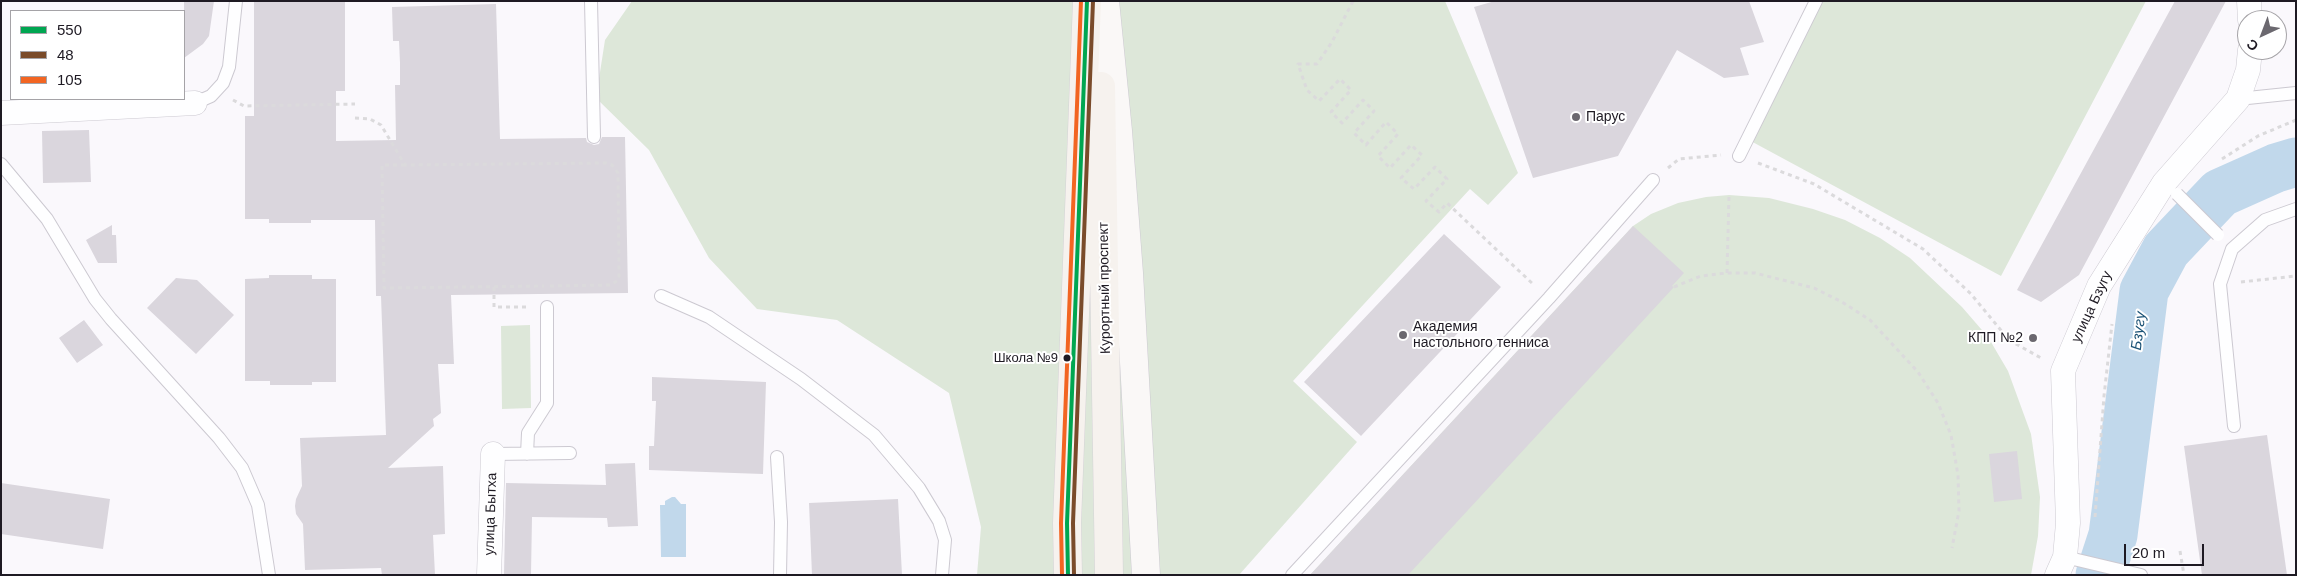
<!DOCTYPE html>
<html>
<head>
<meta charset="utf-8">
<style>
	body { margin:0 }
	#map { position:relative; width:2297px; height:576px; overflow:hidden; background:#faf8fc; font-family:Helvetica,sans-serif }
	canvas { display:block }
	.frame { position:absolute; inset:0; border:2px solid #1e1a23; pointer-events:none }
	.legend { position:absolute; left:10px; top:10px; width:175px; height:90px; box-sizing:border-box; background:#fff; border:1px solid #a5a3a7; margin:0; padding:6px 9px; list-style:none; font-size:15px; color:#1e1a23 }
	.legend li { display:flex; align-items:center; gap:10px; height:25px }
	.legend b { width:25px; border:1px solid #a5a3a7 }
	.north { position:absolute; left:2237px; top:10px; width:50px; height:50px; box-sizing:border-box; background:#fff; border:1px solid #a5a3a7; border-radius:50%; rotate:223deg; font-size:14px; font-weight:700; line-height:20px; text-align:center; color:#1e1a23 }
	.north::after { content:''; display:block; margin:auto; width:18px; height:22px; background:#6b686f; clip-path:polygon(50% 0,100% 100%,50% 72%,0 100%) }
	.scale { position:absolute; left:2124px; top:544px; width:80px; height:22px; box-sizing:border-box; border:2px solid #1e1a23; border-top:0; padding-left:6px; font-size:15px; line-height:18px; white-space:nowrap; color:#1e1a23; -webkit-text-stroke:4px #fff; paint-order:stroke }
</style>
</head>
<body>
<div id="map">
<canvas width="2297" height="576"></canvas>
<div class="frame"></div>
<ul class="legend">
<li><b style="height:6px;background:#00a651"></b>550</li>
<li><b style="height:6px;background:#7a4b2a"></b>48</li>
<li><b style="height:6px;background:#f26522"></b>105</li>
</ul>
<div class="north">С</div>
<div class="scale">20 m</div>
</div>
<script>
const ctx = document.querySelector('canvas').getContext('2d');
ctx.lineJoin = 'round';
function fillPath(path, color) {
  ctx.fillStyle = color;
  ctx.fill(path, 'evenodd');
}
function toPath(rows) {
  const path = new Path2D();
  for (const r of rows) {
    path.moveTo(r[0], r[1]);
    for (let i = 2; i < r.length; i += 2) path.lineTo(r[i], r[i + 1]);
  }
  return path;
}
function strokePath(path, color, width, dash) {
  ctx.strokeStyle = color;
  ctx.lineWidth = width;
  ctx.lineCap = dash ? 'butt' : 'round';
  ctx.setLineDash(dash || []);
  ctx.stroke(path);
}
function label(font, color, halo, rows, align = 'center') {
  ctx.font = font + ' Helvetica,sans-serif';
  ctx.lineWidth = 4;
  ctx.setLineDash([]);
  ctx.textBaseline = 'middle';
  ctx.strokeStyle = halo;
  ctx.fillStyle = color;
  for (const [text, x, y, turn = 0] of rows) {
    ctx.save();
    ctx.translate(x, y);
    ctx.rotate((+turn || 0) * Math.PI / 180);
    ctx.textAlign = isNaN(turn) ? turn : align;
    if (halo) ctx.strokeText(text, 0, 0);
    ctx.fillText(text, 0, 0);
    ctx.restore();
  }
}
fillPath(toPath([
	[632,1,1445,1,1518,173,1488,205,1470,189,1293,381,1357,442,1239,575,977,575,981,527,949,393,837,320,757,309,709,258,649,150,596,98,605,40],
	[1821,1,2146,1,2001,276,1747,139],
	[1729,195,1769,198,1813,209,1845,220,1880,238,1910,258,1962,307,1988,337,2008,371,2031,434,2040,497,2038,536,2031,575,1310,575,1633,226,1651,214,1678,203,1706,197],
	[530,325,531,408,502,409,501,326]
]), '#dde7d9');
fillPath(toPath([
	[672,497,675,497,681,504,686,504,686,557,661,557,660,505,665,505,665,501]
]), '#c1d8eb');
strokePath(toPath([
	[2100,575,2113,535,2144,291,2166,250,2220,193,2276,168,2296,162]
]), '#c1d8eb', 49);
fillPath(toPath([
	[184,1,214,1,209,36,203,44,184,58],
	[254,1,345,1,345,91,336,91,336,141,396,140,395,85,400,85,400,63,399,41,393,41,392,7,496,4,500,139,586,138,587,142,594,145,599,144,602,137,625,137,628,293,451,295,454,364,438,364,441,413,433,419,434,426,388,468,443,466,445,534,433,535,435,575,382,575,381,568,305,570,303,524,296,514,295,506,296,499,302,486,300,438,386,435,381,296,376,296,375,220,311,220,311,223,269,223,269,219,245,219,245,116,254,116],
	[1495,1,1749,1,1764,42,1740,48,1749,75,1724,78,1677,50,1618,156,1533,178,1474,7],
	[2175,1,2226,1,2079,275,2041,302,2017,290],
	[89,130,91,182,43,183,42,131],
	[112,225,112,235,116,235,117,263,98,263,86,240],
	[1633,226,1684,273,1672,286,1674,287,1408,575,1310,575],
	[1444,234,1501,287,1361,436,1304,382],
	[269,275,312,275,312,279,336,279,336,382,312,382,312,385,270,385,270,381,245,381,245,279,269,278],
	[176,278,197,280,234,315,196,354,147,308],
	[84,320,103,345,77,363,59,338],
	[652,377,766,382,763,474,649,470,649,446,654,446,656,401,652,401],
	[2267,435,2287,575,2202,575,2184,446],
	[2017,451,2022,499,1994,502,1989,454],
	[635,463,638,526,608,527,607,518,532,517,531,574,504,574,506,483,606,485,605,464],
	[1,483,110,499,103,549,1,534],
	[898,499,902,575,812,575,809,503]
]), '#dad6dd');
const service = toPath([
	[591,1,594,137],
	[2238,99,2296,93],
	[195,103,211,96,223,83,229,67,236,1],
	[1739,156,1816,1],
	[1,164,47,219,95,299,111,319,219,438,242,468,258,505,269,575],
	[661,296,709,317,801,379,874,435,919,488,939,521,945,540,942,575],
	[2234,426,2220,284,2232,249,2265,220,2296,209],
	[493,454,570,453],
	[527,454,528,433,547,403,547,307],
	[777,457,781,522,780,575],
	[2065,557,2141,575],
	[1292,575,1549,298,1653,180]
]);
const minor = toPath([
	[2249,1,2250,20],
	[1,113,195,103],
	[489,575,493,454],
	[2057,575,2065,557,2068,523,2063,371,2099,286,2164,183,2238,99,2248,70,2250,50]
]);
const secondary = toPath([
	[1105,1,1118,131,1129,273,1146,575]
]);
const primary = toPath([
	[1101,86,1109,575],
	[1068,575,1067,523,1087,1]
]);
strokePath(service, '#ccc9d1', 14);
strokePath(minor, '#ccc9d1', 25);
strokePath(secondary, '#ccc9d1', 29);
strokePath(primary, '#d5d3d7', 29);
strokePath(toPath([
	[1353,1,1332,42,1317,64,1298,64,1307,90,1319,101,1340,79,1351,90,1331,112,1342,123,1363,100,1374,111,1354,133,1366,145,1386,122,1398,134,1378,156,1390,168,1411,145,1422,155,1401,178,1414,189,1435,167,1447,179,1426,201,1439,212,1447,203,1534,285],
	[233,100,244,106,355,104],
	[355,118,370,119,381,125,405,165,606,163,612,165,618,173,619,276,617,281,610,285,550,286],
	[2222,159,2258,136,2296,120],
	[1758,163,1814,184,1923,249,1971,294,2009,340,2041,358],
	[405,165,382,165,384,288,544,286],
	[1668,168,1679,159,1721,155],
	[1727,273,1729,195],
	[2241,282,2296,276],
	[494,287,494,307,529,307],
	[1674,287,1701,276,1727,273,1755,273,1814,288,1842,302,1870,320,1918,372,1938,403,1951,435,1958,475,1959,511,1952,548],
	[2095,517,2104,396,2112,324],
	[2180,551,2184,575]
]), '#dbdadc', 3, [4, 4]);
strokePath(service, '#fefeff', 12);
strokePath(minor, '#fefeff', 24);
strokePath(secondary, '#faf8f7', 28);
strokePath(primary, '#f6f2ee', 28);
const serviceBridge = toPath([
	[2177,194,2218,235]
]);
strokePath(serviceBridge, '#ccc9d1', 14, []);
strokePath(serviceBridge, '#fefeff', 12);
strokePath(toPath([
	[1068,575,1067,523,1087,1]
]), '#00a651', 4);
strokePath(toPath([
	[1074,575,1073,523,1093,1]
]), '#7a4b2a', 4);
strokePath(toPath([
	[1062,575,1061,523,1081,1]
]), '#f26522', 4);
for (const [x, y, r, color] of [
	[1576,117,5,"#6b686f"],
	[1403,335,5,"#6b686f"],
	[2033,338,5,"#6b686f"],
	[1067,358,4.5,"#1e1a23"]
]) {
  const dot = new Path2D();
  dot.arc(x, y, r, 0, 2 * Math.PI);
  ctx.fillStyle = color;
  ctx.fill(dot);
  strokePath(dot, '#fff', 2);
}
label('13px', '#1e1a23', '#fff', [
	["Школа №9",1058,358]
], 'right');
label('14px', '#1e1a23', '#fff', [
	["Парус",1586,117],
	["Академия",1413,327],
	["настольного тенниса",1413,343],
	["КПП №2",2023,338,"right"]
], 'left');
label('14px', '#1e1a23', '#fff', [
	["Курортный проспект",1105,288,-91],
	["улица Бзугу",2092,307,-65],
	["улица Бытха",491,514,-88]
]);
label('italic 15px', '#1c5376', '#fff', [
	["Бзугу",2139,331,-83]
]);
</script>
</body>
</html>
